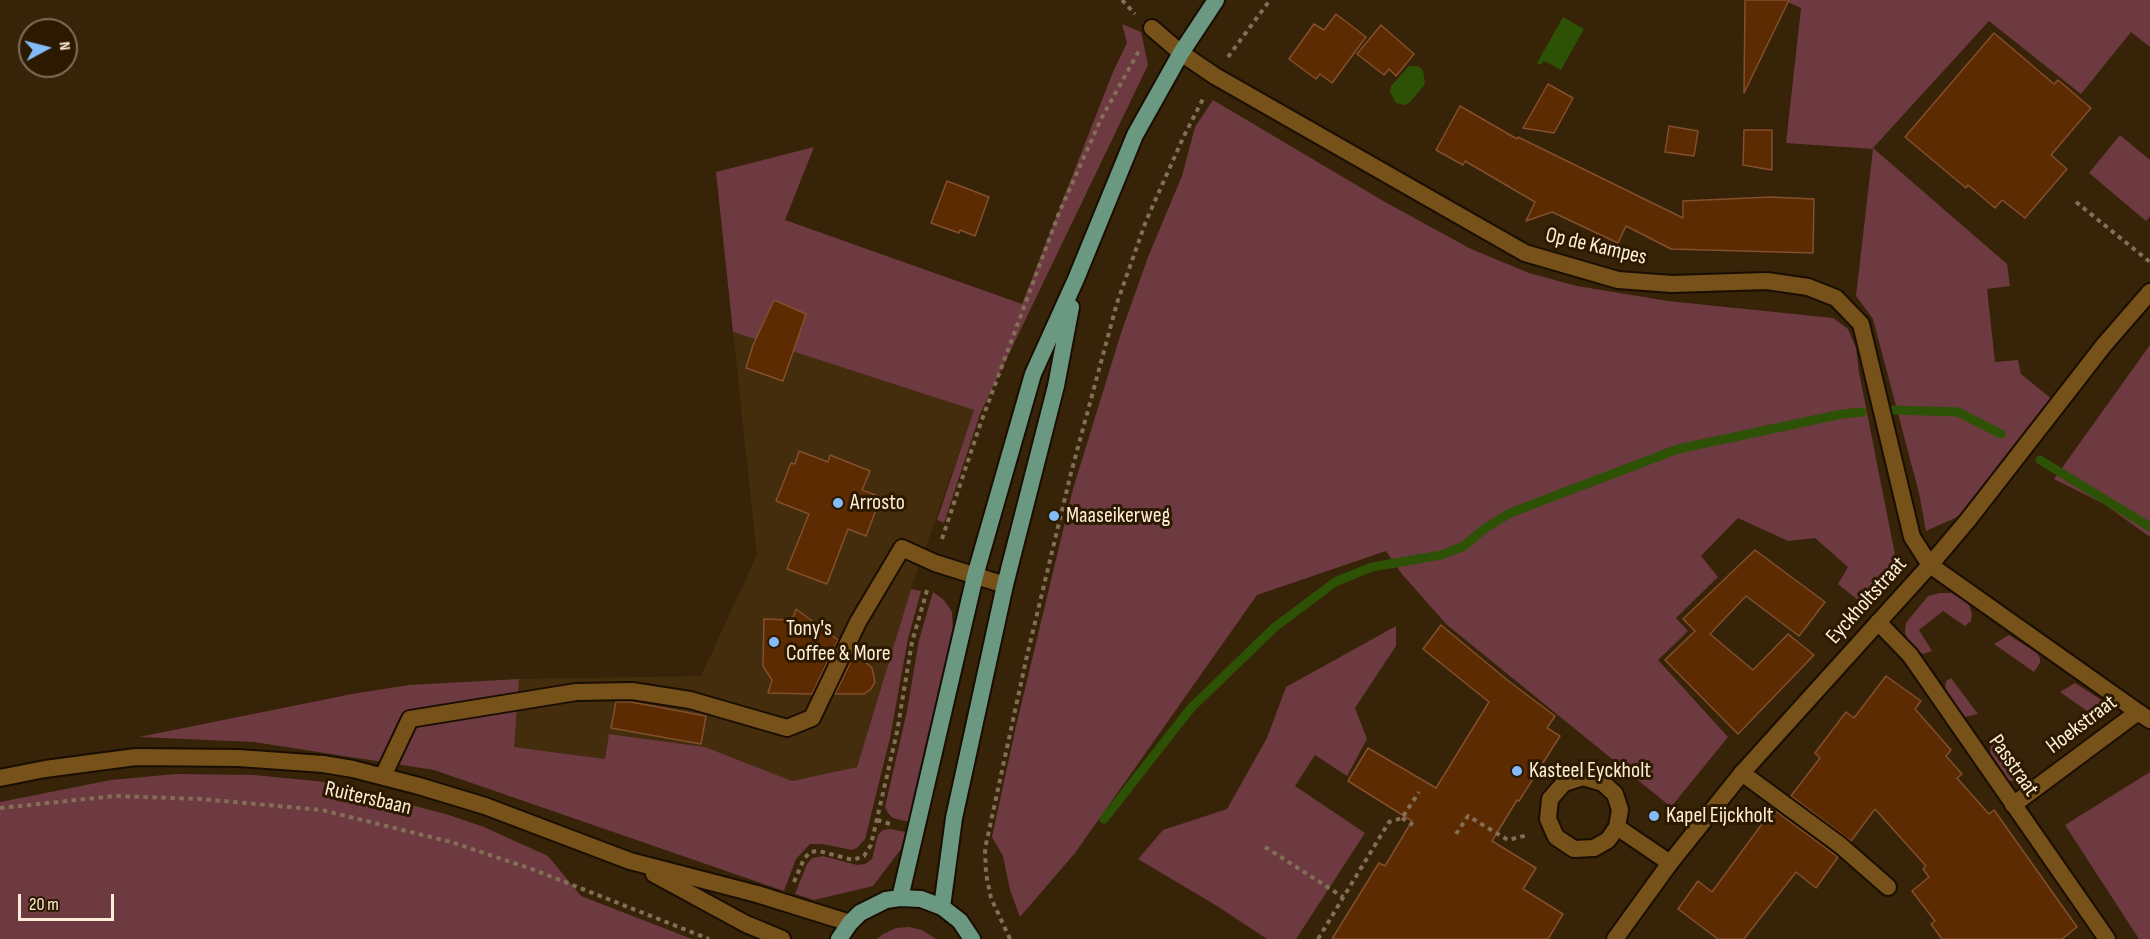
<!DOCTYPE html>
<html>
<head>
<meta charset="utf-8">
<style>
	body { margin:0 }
	#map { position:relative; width:2150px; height:939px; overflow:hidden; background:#372307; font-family:"Sofia Sans Condensed",sans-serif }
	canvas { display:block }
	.north { position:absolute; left:18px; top:18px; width:60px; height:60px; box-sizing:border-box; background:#2c1a00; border:2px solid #806e56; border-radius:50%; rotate:83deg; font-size:16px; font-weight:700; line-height:24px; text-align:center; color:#ffedd8 }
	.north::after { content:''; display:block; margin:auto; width:21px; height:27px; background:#85bbfb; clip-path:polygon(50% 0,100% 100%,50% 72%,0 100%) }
	.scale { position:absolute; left:18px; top:894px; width:96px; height:27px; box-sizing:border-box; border:3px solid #ffedd8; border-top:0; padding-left:8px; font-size:18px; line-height:21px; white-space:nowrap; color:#ffedd8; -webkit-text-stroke:4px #2c1a00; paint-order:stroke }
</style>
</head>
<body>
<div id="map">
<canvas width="2150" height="939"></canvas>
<div class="north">N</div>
<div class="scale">20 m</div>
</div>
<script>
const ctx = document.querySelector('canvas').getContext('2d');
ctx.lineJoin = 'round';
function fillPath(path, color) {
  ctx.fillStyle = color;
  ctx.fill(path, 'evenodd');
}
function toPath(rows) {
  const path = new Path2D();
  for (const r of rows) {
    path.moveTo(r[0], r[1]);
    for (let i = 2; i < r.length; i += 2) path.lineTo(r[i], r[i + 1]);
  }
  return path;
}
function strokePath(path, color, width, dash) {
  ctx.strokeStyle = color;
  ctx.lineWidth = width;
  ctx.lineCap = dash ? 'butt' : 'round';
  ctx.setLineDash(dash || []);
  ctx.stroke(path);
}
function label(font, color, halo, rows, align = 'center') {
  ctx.font = font + ' "Sofia Sans Condensed",sans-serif';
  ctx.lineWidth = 6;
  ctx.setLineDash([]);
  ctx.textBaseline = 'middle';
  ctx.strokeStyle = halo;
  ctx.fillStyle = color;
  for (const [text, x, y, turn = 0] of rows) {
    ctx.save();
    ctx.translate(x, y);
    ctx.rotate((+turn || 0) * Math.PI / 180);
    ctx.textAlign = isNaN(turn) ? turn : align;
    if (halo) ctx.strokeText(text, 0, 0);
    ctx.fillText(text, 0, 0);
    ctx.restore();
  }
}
fillPath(toPath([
	[733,332,974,410,911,589,857,767,791,781,705,747,610,734,605,759,513,747,519,679,701,676,757,555]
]), '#432d0c');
fillPath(toPath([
	[1783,0,2150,0,2150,47,2131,32,2081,94,1989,21,1873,148,2007,264,2010,286,1987,289,1995,362,2018,360,2021,374,2053,400,1966,513,1926,531,1919,493,1873,319,1856,296,1873,149,1786,143,1801,8],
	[1122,24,1141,32,1148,65,980,414,944,523,937,520,974,410,733,332,716,172,814,147,785,220,1022,304,1113,72,1127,43],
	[1213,100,1385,202,1471,249,1529,273,1577,286,1668,301,1833,318,1848,329,1856,348,1859,372,1897,565,1864,605,1838,584,1848,567,1815,538,1788,541,1738,518,1701,556,1718,577,1676,618,1688,631,1658,660,1728,737,1671,807,1446,624,1402,574,1386,551,1257,595,1075,853,1020,917,1010,890,1003,856,992,837,1016,726,1073,489,1121,333,1148,257,1182,176,1195,127],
	[2120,135,2150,160,2150,216,2146,221,2089,173],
	[2150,345,2150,537,2104,504,2054,479],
	[911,589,921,591,908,639,890,738,865,839,857,848,852,850,822,844,810,844,796,859,784,891,434,770,254,742,139,737,352,694,409,685,519,679,514,747,605,759,609,734,705,747,792,781,857,767],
	[933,592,944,600,952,612,953,632,909,822,893,818,888,813,885,807,907,711,919,640],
	[1940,593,1951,593,1963,599,1969,605,1972,614,1971,621,1965,626,1943,611,1919,630,1932,651,1923,654,1916,650,1907,638,1905,632,1906,623,1928,596],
	[1396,626,1396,646,1355,708,1367,739,1347,776,1315,755,1295,786,1365,833,1296,939,1267,939,1217,906,1138,859,1163,830,1227,809,1267,738,1286,687],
	[2009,635,2037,653,2040,658,2040,663,2034,672,1994,644],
	[1951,678,1978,714,1965,717,1960,714,1945,692,1946,681],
	[2075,683,2103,701,2106,706,2106,711,2104,717,2100,720,2060,692],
	[1995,742,2022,778,2019,780,2010,781,2004,778,1990,756,1991,745],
	[2150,772,2150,939,2139,939,2065,825],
	[176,774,254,775,325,782,449,815,484,827,548,856,581,896,692,939,0,939,0,802,111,780],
	[890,829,906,832,901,849,873,886,814,900,795,894,807,864,812,858,823,856,857,865,865,864,872,859,878,835,883,830],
	[909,927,922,930,936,939,877,939,883,934,896,928]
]), '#6c3a40');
fillPath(toPath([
	[1563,17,1584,29,1561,70,1544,61,1541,65,1537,63],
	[1409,66,1418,66,1423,70,1425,84,1410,102,1405,105,1396,103,1390,92,1391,86]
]), '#2d5105');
strokePath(toPath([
	[1893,410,1958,412,2001,434],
	[2040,460,2150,527],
	[1104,819,1191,708,1275,627,1335,582,1372,567,1441,555,1464,546,1484,529,1510,513,1678,449,1842,414,1862,412]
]), '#2d5105', 9);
const building = toPath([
	[1745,0,1789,0,1744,93,1745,0],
	[1336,14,1366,37,1332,83,1320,74,1316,79,1289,59,1314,24,1324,30,1336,14],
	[1381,25,1414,54,1396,76,1389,69,1384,75,1357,54,1381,25],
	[1994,33,2054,84,2058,80,2091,108,2051,155,2067,169,2025,218,2002,200,1995,208,1968,185,1966,188,1905,137,1994,33],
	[1548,84,1573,98,1554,133,1523,128,1548,84],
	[1460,106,1517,139,1518,137,1683,218,1683,201,1770,197,1814,199,1813,253,1671,249,1626,226,1618,243,1552,212,1526,221,1535,202,1465,161,1463,165,1436,150,1460,106],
	[1669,126,1698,131,1694,156,1665,152,1669,126],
	[1744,130,1772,130,1772,170,1743,165,1744,130],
	[947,181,989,197,975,236,960,230,959,233,931,223,947,181],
	[774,300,806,314,783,381,746,368,753,345,774,300],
	[799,451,828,462,830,455,870,471,862,490,881,497,866,536,848,529,827,584,787,569,809,514,776,501,791,463,795,464,799,451],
	[1755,550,1825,602,1799,636,1746,596,1710,634,1753,670,1788,634,1814,655,1738,734,1665,660,1695,631,1683,619,1755,550],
	[796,609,838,640,812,694,768,693,772,680,763,666,764,619,792,620,796,609],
	[1441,625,1506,679,1555,716,1547,728,1560,736,1519,801,1517,800,1492,841,1536,868,1523,889,1563,914,1548,939,1332,939,1379,863,1385,866,1412,821,1348,781,1368,748,1436,788,1489,702,1423,649,1441,625],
	[855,653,872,668,875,682,871,689,864,694,835,694,855,653],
	[1886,676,1921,701,1915,709,1951,750,1946,756,1962,774,1957,778,1989,814,1994,810,2077,927,2062,939,1942,939,1931,924,1935,921,1912,891,1929,877,1923,869,1926,866,1875,809,1851,841,1791,796,1820,758,1815,753,1846,712,1854,718,1886,676],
	[616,702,631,702,706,716,701,744,611,728,616,702],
	[1773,809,1838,857,1816,888,1796,872,1744,939,1718,939,1678,909,1698,881,1712,892,1773,809]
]);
fillPath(building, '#5c2b02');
strokePath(building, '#834f2d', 1.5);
const service = toPath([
	[1930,565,1968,520,2104,345,2150,292],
	[1742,773,1840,845,1888,887],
	[383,776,410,719,576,692,632,691,690,700,787,728,812,718,858,622,902,548,935,563,1005,585],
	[1617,827,1620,810,1615,794,1603,783,1583,777,1564,783,1550,799,1548,819,1556,837,1574,849,1594,848,1608,840,1617,827,1670,863]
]);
const minor = toPath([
	[1152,28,1181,53,1215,76,1525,253,1618,280,1672,284,1767,281,1808,287,1836,298,1861,324,1912,537,1930,565,2138,712],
	[1878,622,1910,655,2107,939],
	[2013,805,2138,712,2150,720],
	[1615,939,1670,863,1742,773,1930,565]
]);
const tertiary = toPath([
	[0,778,45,769,136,757,239,758,323,764,353,769,419,786,485,806,630,861,757,894,850,923],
	[654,874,746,924,782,939]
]);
const primary = toPath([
	[900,898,975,576,1033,374,1076,279,1135,135,1181,53,1216,0],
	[942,907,954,818,1005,585,1056,386,1071,307],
	[839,939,850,923,860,913,886,900,900,898,921,899,942,907,960,921,972,939]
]);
strokePath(service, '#190e01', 20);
strokePath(minor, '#190e01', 20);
strokePath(tertiary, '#190e01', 20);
strokePath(primary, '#190e01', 20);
strokePath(toPath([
	[1122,0,1135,14],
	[1228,57,1270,0],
	[2076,202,2150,262],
	[942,539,980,425,1059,213,1101,119,1140,49],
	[0,808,115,796,201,799,322,810,451,842,532,869,709,939],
	[1402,818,1413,825],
	[877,820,894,825],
	[1456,834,1468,816,1508,840,1528,835],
	[1265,847,1343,897],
	[794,882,804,859,810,852,819,851,853,860,864,856,871,845,897,732,912,642,928,587],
	[1010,939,991,898,986,874,985,849,1026,660,1071,473,1117,303,1146,221,1183,138,1204,97],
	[1318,939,1389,822,1402,818,1419,792]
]), '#836f56', 4, [4.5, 4.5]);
strokePath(service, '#76511a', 16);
strokePath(minor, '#76511a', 16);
strokePath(tertiary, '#76511a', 16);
strokePath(primary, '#6a9881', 16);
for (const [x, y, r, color] of [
	[838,503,6,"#85bbfb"],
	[1054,516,6,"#85bbfb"],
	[774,642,6,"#85bbfb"],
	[1517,771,6,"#85bbfb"],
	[1654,816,6,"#85bbfb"]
]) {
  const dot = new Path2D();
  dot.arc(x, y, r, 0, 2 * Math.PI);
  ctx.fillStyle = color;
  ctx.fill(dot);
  strokePath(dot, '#2c1a00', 2);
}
label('22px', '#ffedd8', '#2c1a00', [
	["Op de Kampes",1596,247,13],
	["Eyckholtstraat",1867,601,-48],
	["Hoekstraat",2082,725,-37],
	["Passtraat",2013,766,55],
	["Ruitersbaan",368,799,13]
]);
label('22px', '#ffedd8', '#2c1a00', [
	["Arrosto",850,503],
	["Maaseikerweg",1066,516],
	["Tony's",786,629],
	["Coffee & More",786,654],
	["Kasteel Eyckholt",1529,771],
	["Kapel Eijckholt",1666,816]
], 'left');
</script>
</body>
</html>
